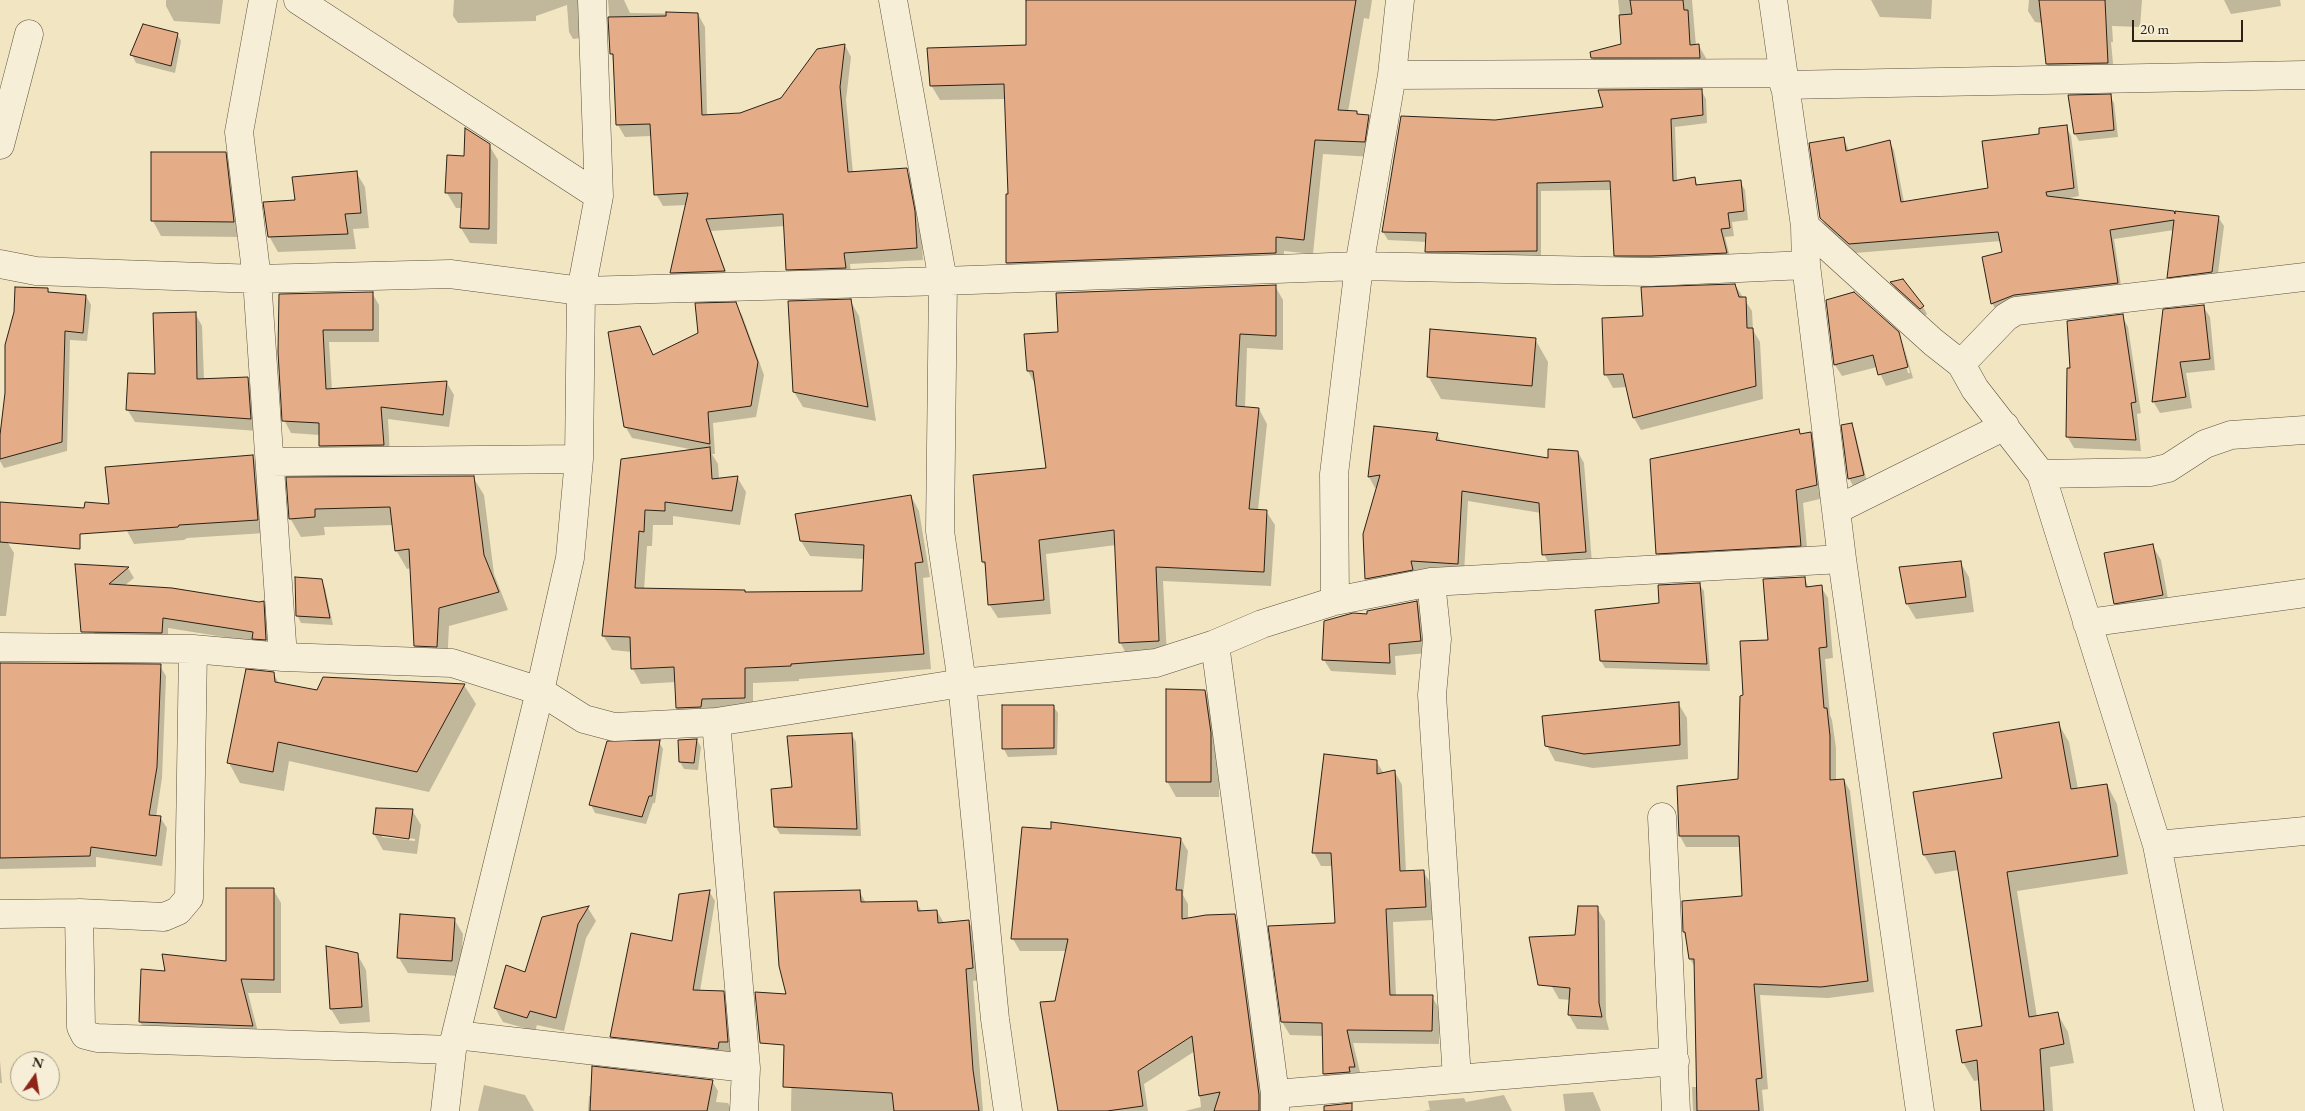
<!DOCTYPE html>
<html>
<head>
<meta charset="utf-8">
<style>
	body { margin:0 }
	#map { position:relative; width:2305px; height:1111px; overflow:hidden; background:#f2e5c1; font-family:"EB Garamond",serif }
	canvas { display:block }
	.north { position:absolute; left:10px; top:1051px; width:50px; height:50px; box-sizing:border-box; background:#f7eed7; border:1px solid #a59c8a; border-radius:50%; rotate:13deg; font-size:14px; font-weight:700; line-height:20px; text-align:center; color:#2b2116 }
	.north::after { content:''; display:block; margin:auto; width:18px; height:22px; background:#8f2418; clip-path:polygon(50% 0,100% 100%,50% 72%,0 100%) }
	.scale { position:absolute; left:2132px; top:20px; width:111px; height:22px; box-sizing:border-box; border:2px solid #2b2116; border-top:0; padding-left:6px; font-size:15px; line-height:18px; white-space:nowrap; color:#2b2116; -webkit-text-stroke:4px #f7eed7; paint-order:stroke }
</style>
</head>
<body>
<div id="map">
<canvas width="2305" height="1111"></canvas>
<div class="north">N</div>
<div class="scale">20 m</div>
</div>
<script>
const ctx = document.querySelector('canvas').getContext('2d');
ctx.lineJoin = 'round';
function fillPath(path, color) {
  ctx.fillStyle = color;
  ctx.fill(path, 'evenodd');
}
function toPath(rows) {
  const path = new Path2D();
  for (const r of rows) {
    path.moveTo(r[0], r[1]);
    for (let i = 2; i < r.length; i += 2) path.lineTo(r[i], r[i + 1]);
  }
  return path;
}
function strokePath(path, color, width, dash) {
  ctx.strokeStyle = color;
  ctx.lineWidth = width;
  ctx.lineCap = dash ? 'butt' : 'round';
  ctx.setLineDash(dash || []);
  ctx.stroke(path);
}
fillPath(toPath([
	[166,0,223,0,220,24,174,21,166,6],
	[454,0,582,0,581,38,573,39,569,32,567,5,536,16,536,21,458,23,453,16],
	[608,0,624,0,630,13,698,14,705,27,707,116,740,114,782,99,845,45,851,57,846,100,853,173,906,170,913,182,921,224,923,260,850,264,852,280,794,281,787,269,785,226,711,231,730,283,678,285,671,273,687,205,663,206,656,194,652,136,625,137,618,125],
	[1028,0,1372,0,1369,19,1364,18,1348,112,1369,116,1377,131,1373,157,1323,154,1313,254,1284,251,1284,268,1016,278,1007,263,1009,195,1006,99,940,100,931,85,1027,46],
	[1618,0,1692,0,1696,46,1699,46,1706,58,1706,70,1600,70,1592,58,1623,45],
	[1871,0,1932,0,1931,19,1880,17],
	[2029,0,2142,0,2140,27,2112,26,2113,42,2111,42,2114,74,2053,75,2047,64,2042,23,2035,22,2028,11],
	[2224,0,2280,0,2281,6,2231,14],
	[177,34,181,41,175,73,136,63,132,55],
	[1701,90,1706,99,1707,123,1675,127,1677,181,1694,179,1699,186,1740,182,1745,190,1748,220,1732,222,1734,236,1725,237,1731,261,1620,264,1615,255,1611,190,1541,191,1541,260,1431,260,1426,251,1427,242,1388,240,1383,232,1495,121,1604,108],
	[2110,96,2114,103,2118,137,2079,141,2075,134],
	[2066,127,2071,136,2079,196,2064,199,2176,215,2218,217,2224,226,2217,281,2173,286,2168,277,2174,230,2114,239,2122,292,1997,312,1992,303,2003,253,2001,241,1855,253,1826,227,1821,218,1844,139,1849,151,1889,141,1894,150,1904,202,1990,189,2041,136],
	[489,145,498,160,497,244,470,243,461,228,462,208,456,208,447,193,465,157],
	[225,153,234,169,242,237,161,236,153,221],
	[356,172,365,187,369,228,353,229,356,249,278,252,269,236,297,201],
	[1902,280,1923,307,1927,314,1925,316,1896,290,1892,283],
	[1735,285,1752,311,1753,330,1760,342,1763,399,1641,430,1634,418,1627,387,1613,388,1606,375,1603,319,1645,318],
	[1275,286,1283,300,1283,350,1247,348,1245,408,1259,409,1267,424,1258,510,1266,511,1275,525,1271,586,1163,581,1167,655,1128,657,1120,642,1116,545,1046,554,1051,614,998,618,989,604,987,569,983,562,1047,469,1036,386,1028,371,1026,335,1059,333],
	[47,289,50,293,86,296,91,305,87,341,70,340,67,451,4,468,0,461,0,446],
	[372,293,379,305,379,342,329,342,332,390,447,383,454,395,449,427,388,419,390,457,327,458,320,446,320,435,291,433,284,420,279,352],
	[850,300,859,316,876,421,803,407,794,392],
	[1827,300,1898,333,1901,338,1899,338,1908,373,1910,373,1902,340,1913,378,1886,386,1877,367,1842,376,1835,365],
	[735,304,742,315,764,375,756,417,713,423,715,454,712,454,718,464,719,479,737,477,746,492,740,525,673,516,673,525,653,525,652,546,647,546,644,590,745,591,746,593,864,592,865,559,810,556,801,541,911,496,919,511,930,577,923,578,931,669,799,679,799,681,753,683,753,712,686,723,677,708,676,682,641,684,633,669,632,652,612,650,603,635,622,460,695,450,632,438,625,426,646,339,654,356,699,334],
	[2203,306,2210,317,2215,370,2186,373,2192,408,2160,413,2153,401],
	[195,313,202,326,204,380,247,379,255,392,258,431,135,422,127,409,156,376],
	[2122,316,2128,327,2141,413,2137,414,2141,451,2074,448,2067,436,2071,369],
	[1535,339,1548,362,1545,408,1441,399,1428,376],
	[1851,424,1855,432,1867,482,1853,486,1849,478],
	[1375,427,1437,434,1442,443,1549,459,1578,452,1584,463,1592,563,1550,566,1544,554,1541,513,1468,501,1464,574,1373,590,1367,579,1378,487,1375,488,1369,477],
	[1799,431,1801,435,1810,433,1818,447,1824,498,1803,503,1808,559,1665,567,1657,553],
	[253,456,260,470,265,533,187,538,184,540,134,544,127,531],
	[473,477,484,495,494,574,508,610,449,626,447,665,426,664,415,646,411,568,407,569,396,550,393,525,324,527,325,535,301,537,290,518,288,479],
	[0,537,5,538,14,553,6,616,0,616],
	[2152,545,2161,560,2170,610,2124,618,2115,603],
	[1960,562,1969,577,1974,612,1916,619,1907,604],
	[77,565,128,568,134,578,124,586,263,603,269,613,271,650,255,642,168,628,168,643,99,643,94,633,118,626],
	[1804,578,1809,588,1821,587,1828,598,1833,658,1825,659,1830,715,1832,720,1836,748,1836,781,1844,780,1850,791,1874,992,1828,998,1760,995,1768,1089,1762,1090,1764,1111,1693,1111,1692,1087,1698,1087,1695,967,1690,959,1684,932,1683,903,1744,897,1741,847,1686,847,1680,836,1739,780,1744,696,1770,641],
	[321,580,325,588,333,625,301,623,297,615],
	[1699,584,1704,591,1710,671,1605,668,1601,661,1660,605],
	[1417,602,1423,614,1427,653,1395,656,1396,675,1331,671,1324,660,1369,615],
	[0,663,160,666,166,676,162,778,156,817,160,817,167,828,162,866,96,857,96,867,0,869],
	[273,673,280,685,318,692,464,685,476,704,429,792,289,761,284,791,240,783,229,763],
	[1205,691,1213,706,1219,749,1219,797,1176,797,1167,781],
	[1678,703,1687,718,1688,759,1593,768,1555,761,1547,746],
	[1003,706,1053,706,1058,713,1057,755,1008,757,1004,749],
	[2058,723,2069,742,2078,789,2107,785,2117,804,2128,874,2017,891,2037,1017,2057,1013,2068,1032,2074,1063,2050,1067,2053,1111,1982,1111,1980,1080,1974,1081,1963,1062,1983,1027,1959,870,1935,874,1924,855,1914,793,2004,779],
	[852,735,856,742,861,836,780,834,775,826,793,788],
	[697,740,701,747,698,770,684,769,680,762],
	[659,742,663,749,655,803,653,803,646,824,595,813,591,805],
	[1376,761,1384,774,1395,772,1402,785,1406,872,1423,871,1431,884,1433,920,1393,922,1396,996,1432,997,1440,1010,1439,1044,1353,1043,1362,1080,1332,1087,1324,1074,1323,1036,1290,1035,1282,1022,1336,924,1333,866,1321,866,1314,853],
	[377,809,412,810,421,825,417,854,383,850,374,834],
	[382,834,415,839,415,841,382,837],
	[1181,839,1188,851,1183,895,1188,904,1188,919,1234,915,1241,927,1266,1111,1185,1111,1201,1107,1195,1051,1144,1084,1148,1111,1059,1111,1056,1002,1067,951,1020,951,1013,939],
	[273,889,281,903,281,993,248,993,260,1040,148,1036,140,1022,167,973,227,962],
	[709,891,715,901,700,991,723,992,729,1003,733,1052,725,1052,723,1059,617,1047,611,1037],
	[859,891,866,903,916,902,922,912,937,911,944,923,968,921,976,933,979,980,973,981,983,1111,791,1111,794,940],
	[588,908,596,921,586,938,564,1031,537,1025,535,1031,503,1022,495,1008,526,973,543,918],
	[1597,908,1605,921,1606,1018,1609,1030,1577,1029,1569,1015,1571,1000,1559,999,1551,985,1576,936],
	[454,919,463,934,460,976,408,973,399,958],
	[328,947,357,954,366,970,370,1022,340,1024,331,1009],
	[0,1061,2,1083,0,1083],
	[712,1081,718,1091,716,1102,728,1103,732,1111,588,1111,589,1096],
	[484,1085,525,1095,534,1111,478,1111],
	[1593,1092,1601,1111,1565,1111,1563,1094],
	[1504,1095,1512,1111,1424,1111,1430,1110,1428,1101,1464,1098,1466,1102]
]), '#0003');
const building = toPath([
	[1026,0,1356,0,1338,110,1357,111,1357,114,1369,115,1365,142,1315,140,1304,240,1276,237,1276,253,1006,263,1006,194,1008,194,1004,84,930,86,927,48,1026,45,1026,0],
	[1630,0,1683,0,1684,10,1688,10,1690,45,1699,44,1700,58,1591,58,1590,52,1621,44,1619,15,1632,14,1630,0],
	[2039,0,2105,0,2108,63,2046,64,2039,0],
	[666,12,698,13,702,115,740,113,781,98,817,49,845,44,840,87,848,172,907,168,915,211,917,248,844,253,846,268,786,270,783,214,706,219,725,271,670,273,688,193,654,195,650,124,616,125,613,54,610,54,608,17,666,16,666,12],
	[143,24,178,33,171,66,130,55,143,24],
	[1702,89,1703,115,1671,119,1673,181,1695,177,1696,185,1741,180,1744,211,1728,213,1730,228,1721,229,1727,253,1651,256,1614,256,1610,181,1537,183,1537,251,1425,252,1426,233,1382,232,1401,116,1495,120,1603,107,1598,90,1702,89],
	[2111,94,2114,130,2074,134,2068,95,2111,94],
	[2067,125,2074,188,2046,192,2047,196,2174,211,2175,214,2175,211,2219,216,2212,272,2167,278,2174,220,2110,230,2118,283,2014,295,1991,304,1982,257,2002,252,1998,232,1849,244,1820,218,1809,143,1844,137,1846,151,1890,140,1901,202,1988,188,1982,141,2039,134,2039,128,2067,125],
	[465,128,490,144,489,229,460,228,462,193,445,193,447,155,464,156,465,128],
	[151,152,226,152,234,222,151,221,151,152],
	[357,171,361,213,345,214,348,234,268,237,263,202,295,200,292,177,357,171],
	[1903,279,1924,306,1920,309,1890,282,1903,279],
	[1735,284,1739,297,1746,297,1747,328,1753,328,1756,386,1633,418,1623,374,1604,375,1602,318,1643,316,1641,287,1735,284],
	[1276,285,1276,336,1240,334,1236,406,1259,408,1249,509,1267,510,1264,572,1156,567,1159,641,1119,643,1114,530,1039,540,1044,600,988,605,985,562,982,562,973,475,1046,468,1033,371,1027,371,1024,334,1058,332,1056,293,1276,285],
	[15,287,48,288,48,292,86,295,83,333,65,331,62,442,0,459,0,435,5,393,5,345,14,312,15,287],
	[373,292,373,330,323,330,326,389,447,381,443,415,381,407,384,445,319,446,319,423,282,421,278,352,279,294,373,292],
	[1854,292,1899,332,1908,367,1878,375,1873,355,1834,365,1826,300,1854,292],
	[851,299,868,407,793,392,788,301,851,299],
	[736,302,758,362,751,406,708,412,710,444,624,427,608,332,640,326,653,355,698,333,695,303,736,302],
	[2204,305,2210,359,2180,362,2186,397,2152,402,2163,309,2204,305],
	[196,312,197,379,248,377,251,419,126,410,128,373,155,374,153,313,196,312],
	[2123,314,2136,402,2131,403,2136,440,2066,437,2067,368,2070,368,2067,321,2123,314],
	[1430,329,1536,338,1532,386,1427,377,1430,329],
	[1852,423,1864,475,1848,479,1841,425,1852,423],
	[1374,426,1438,433,1436,440,1548,458,1548,449,1578,451,1586,552,1542,555,1539,503,1462,491,1458,564,1411,561,1413,570,1365,579,1363,534,1380,475,1368,477,1374,426],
	[1799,429,1800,434,1811,432,1817,485,1796,490,1801,546,1656,554,1650,459,1799,429],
	[710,447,712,479,738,476,732,511,665,502,665,511,645,510,644,532,639,531,635,588,745,590,745,592,862,591,864,545,800,541,795,514,911,495,923,562,915,563,924,654,791,664,791,666,745,668,745,698,702,699,701,707,676,708,674,667,631,669,630,637,602,636,621,459,710,447],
	[253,455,258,520,179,525,178,527,80,534,80,549,0,542,0,502,84,508,85,502,109,504,105,467,253,455],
	[474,476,484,555,499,592,439,608,437,647,414,646,409,549,395,551,390,507,315,509,315,517,289,519,286,477,474,476],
	[2153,544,2163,595,2114,604,2104,553,2153,544],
	[1961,561,1966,597,1906,604,1899,567,1961,561],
	[75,564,129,567,109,584,172,588,259,602,264,601,266,640,252,639,253,632,163,618,162,633,81,632,75,564],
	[295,577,322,579,330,618,296,616,295,577],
	[1805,577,1806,587,1822,585,1827,647,1819,648,1824,708,1827,708,1830,736,1830,780,1844,779,1868,981,1821,987,1754,984,1762,1078,1756,1079,1759,1111,1697,1111,1694,959,1689,959,1685,932,1683,932,1682,901,1742,896,1739,836,1679,836,1677,786,1738,779,1740,696,1743,695,1740,641,1768,640,1763,579,1805,577],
	[1700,583,1707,664,1600,661,1595,610,1659,603,1658,585,1700,583],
	[1417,601,1421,641,1389,644,1390,663,1322,660,1324,621,1353,613,1367,614,1367,611,1417,601],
	[0,663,161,664,157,767,149,815,161,816,156,856,91,847,90,856,0,858,0,663],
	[246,669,274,672,275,682,317,690,323,677,465,684,417,772,278,742,273,772,227,763,246,669],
	[1166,689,1205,690,1211,733,1211,782,1166,782,1166,689],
	[1679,702,1680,745,1584,754,1545,746,1542,716,1679,702],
	[1002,705,1054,705,1054,748,1002,749,1002,705],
	[2059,722,2071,789,2107,784,2118,856,2007,872,2029,1017,2058,1012,2064,1044,2040,1049,2044,1111,1981,1111,1977,1060,1962,1063,1956,1030,1982,1026,1955,851,1923,855,1913,792,2002,778,1993,733,2059,722],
	[852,733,857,829,774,827,771,789,792,787,787,736,852,733],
	[697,739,694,763,679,762,678,740,697,739],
	[660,740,652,796,649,796,642,817,589,805,607,741,660,740],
	[1324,754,1377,760,1377,774,1395,770,1400,871,1424,870,1426,907,1386,909,1390,995,1433,995,1432,1031,1347,1030,1355,1067,1349,1067,1350,1072,1323,1074,1322,1023,1281,1022,1268,926,1335,923,1331,853,1312,853,1324,754],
	[376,808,413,809,409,839,373,834,376,808],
	[1051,822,1181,838,1176,890,1182,890,1182,919,1206,915,1235,914,1259,1095,1259,1111,1214,1111,1220,1092,1199,1096,1192,1036,1138,1071,1143,1106,1107,1111,1058,1111,1040,1002,1055,1001,1068,939,1011,939,1022,827,1051,829,1051,822],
	[226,888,274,888,274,980,241,979,253,1026,139,1022,141,969,165,971,162,954,226,961,226,888],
	[710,890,693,990,724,991,728,1042,719,1042,718,1049,610,1037,631,933,672,941,679,894,710,890],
	[860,890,861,902,917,901,918,911,937,910,938,923,969,920,973,968,966,969,973,1070,979,1111,894,1111,892,1093,783,1087,784,1045,760,1043,755,992,786,994,779,966,774,892,860,890],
	[589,906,578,924,556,1018,530,1011,527,1018,494,1008,506,965,525,972,542,917,589,906],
	[1578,906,1598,906,1599,1003,1602,1017,1568,1015,1570,988,1538,985,1529,937,1575,935,1578,906],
	[400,914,455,918,452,961,397,958,400,914],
	[326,946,358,953,362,1007,330,1009,326,946],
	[592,1066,713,1080,707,1111,590,1111,592,1066],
	[1352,1103,1352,1111,1324,1111,1324,1106,1352,1103]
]);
fillPath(building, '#e4ad88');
strokePath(building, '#2b2116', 1);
const street = toPath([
	[263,0,239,132,257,279,283,657],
	[298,0,599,196],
	[893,0,943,281,940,531,962,683,995,1019,1008,1111],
	[1773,0,1805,226,1806,265,1842,559,1920,1111],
	[1392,75,1782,73],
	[1784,85,2305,75],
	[0,145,29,34],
	[1805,226,1933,342,1961,364,1975,389,2041,474,2157,845,2209,1111],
	[0,264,36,271,257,279,450,274,581,291,943,281,1359,266,1651,272,1806,265],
	[1961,364,2006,317,2016,311,2305,277],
	[270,462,579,459],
	[2041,474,2150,472,2168,468,2205,444,2231,435,2305,430],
	[1836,510,2005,426],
	[1431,582,1437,639,1432,695,1457,1078],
	[1335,601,1334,474,1359,266,1392,75,1400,0],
	[2087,623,2305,593],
	[1215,644,1275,1094,1275,1111],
	[0,647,193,649,283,657,452,663,540,691,584,719,614,727,716,722,962,683,1156,663,1215,644,1262,624,1335,601,1431,582,1842,559],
	[716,722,746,1068,744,1111],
	[1662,817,1676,1111],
	[2157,845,2305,831],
	[79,913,81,1027,85,1035,97,1038,452,1050],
	[0,914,79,913,164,917,178,911,189,898,193,649],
	[456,1035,746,1068],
	[1275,1094,1675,1061],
	[445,1111,452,1050,540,691,570,558,579,459,581,291,599,196,592,0]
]);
strokePath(street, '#5d5241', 29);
strokePath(street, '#f7eed7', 28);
</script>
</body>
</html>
